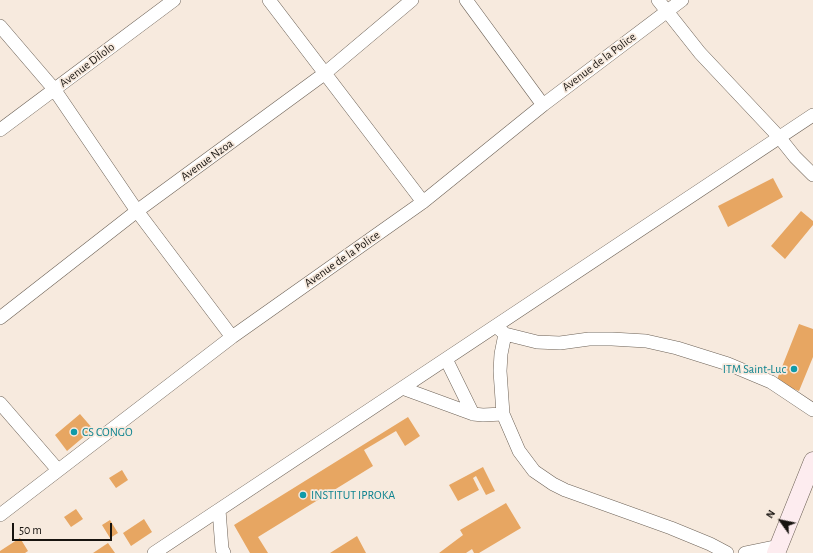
<!DOCTYPE html>
<html>
<head>
<meta charset="utf-8">
<style>
	body { margin:0 }
	#map { position:relative; width:813px; height:553px; overflow:hidden; background:#f7eade; font-family:"Alegreya Sans",sans-serif }
	canvas { display:block }
	.north { position:absolute; left:761px; top:501px; width:40px; height:40px; -webkit-text-stroke:3px #f7eade; paint-order:stroke; rotate:303deg; font-size:11px; font-weight:700; line-height:16px; text-align:center; color:#17130f }
	.north::after { content:''; display:block; margin:auto; width:14px; height:18px; background:#17130f; clip-path:polygon(50% 0,100% 100%,50% 72%,0 100%) }
	.scale { position:absolute; left:12px; top:523px; width:100px; height:18px; box-sizing:border-box; border:2px solid #17130f; border-top:0; padding-left:5px; font-size:12px; line-height:14px; white-space:nowrap; color:#17130f; -webkit-text-stroke:3px #f7eade; paint-order:stroke }
</style>
</head>
<body>
<div id="map">
<canvas width="813" height="553"></canvas>
<div class="north">N</div>
<div class="scale">50 m</div>
</div>
<script>
const ctx = document.querySelector('canvas').getContext('2d');
ctx.lineJoin = 'round';
function fillPath(path, color) {
  ctx.fillStyle = color;
  ctx.fill(path, 'evenodd');
}
function toPath(rows) {
  const path = new Path2D();
  for (const r of rows) {
    path.moveTo(r[0], r[1]);
    for (let i = 2; i < r.length; i += 2) path.lineTo(r[i], r[i + 1]);
  }
  return path;
}
function strokePath(path, color, width, dash) {
  ctx.strokeStyle = color;
  ctx.lineWidth = width;
  ctx.lineCap = dash ? 'butt' : 'round';
  ctx.setLineDash(dash || []);
  ctx.stroke(path);
}
function label(font, color, halo, rows, align = 'center') {
  ctx.font = font + ' "Alegreya Sans",sans-serif';
  ctx.lineWidth = 3.5;
  ctx.setLineDash([]);
  ctx.textBaseline = 'middle';
  ctx.strokeStyle = halo;
  ctx.fillStyle = color;
  for (const [text, x, y, turn = 0] of rows) {
    ctx.save();
    ctx.translate(x, y);
    ctx.rotate((+turn || 0) * Math.PI / 180);
    ctx.textAlign = isNaN(turn) ? turn : align;
    if (halo) ctx.strokeText(text, 0, 0);
    ctx.fillText(text, 0, 0);
    ctx.restore();
  }
}
fillPath(toPath([
	[773,178,783,197,728,227,718,206],
	[801,211,813,221,813,225,785,259,771,246],
	[799,324,813,329,813,357,799,391,776,382],
	[80,414,93,429,67,451,55,435],
	[408,417,420,436,405,446,396,431,364,450,373,466,258,537,268,553,250,553,234,525],
	[483,467,495,491,486,495,476,476,473,478,479,490,458,501,449,485],
	[122,470,128,480,116,488,109,478],
	[506,503,521,528,479,553,474,553,472,549,466,553,439,553,463,535,460,530],
	[76,509,83,519,71,527,64,517],
	[144,519,152,532,131,546,123,533],
	[110,520,118,533,110,538,102,525],
	[357,536,366,553,330,553],
	[20,538,28,551,25,553,0,553,0,551],
	[108,543,115,553,93,553]
]), '#e7a662');
const street = toPath([
	[269,0,423,202],
	[466,0,543,105],
	[658,0,700,53,779,137,795,157,813,175],
	[0,26,54,89,137,211,232,337],
	[0,130,174,0],
	[0,318,137,211,324,74,412,0],
	[498,328,505,334,537,342,560,343,589,339,612,339,646,341,677,348,728,364,771,382,813,410],
	[505,334,501,354,500,371,503,414,519,451,534,471,553,484,565,490,671,528,710,544,727,553],
	[446,359,473,414],
	[402,388,473,414,483,415,503,414],
	[0,403,58,470],
	[219,510,222,549,224,553],
	[0,515,232,337,423,202,543,105,682,0],
	[154,553,813,115],
	[745,553,779,546]
]);
const secondary = toPath([
	[776,553,813,461]
]);
strokePath(street, '#6d6257', 14);
strokePath(secondary, '#6d6257', 19);
strokePath(street, '#fff', 13);
strokePath(secondary, '#fdecef', 18);
for (const [x, y, r, color] of [
	[794,369,4,"#0f9aa8"],
	[74,432,4,"#0f9aa8"],
	[303,495,4,"#0f9aa8"]
]) {
  const dot = new Path2D();
  dot.arc(x, y, r, 0, 2 * Math.PI);
  ctx.fillStyle = color;
  ctx.fill(dot);
  strokePath(dot, '#f7eade', 1.5);
}
label('12px', '#17130f', '#f7eade', [
	["Avenue de la Police",599,62,-37],
	["Avenue Dilolo",87,65,-37],
	["Avenue Nzoa",207,160,-36],
	["Avenue de la Police",342,259,-35]
]);
label('12px', '#0d838f', '#f7eade', [
	["ITM Saint-Luc",786,369,"right"],
	["CS CONGO",82,432],
	["INSTITUT IPROKA",311,495]
], 'left');
</script>
</body>
</html>
